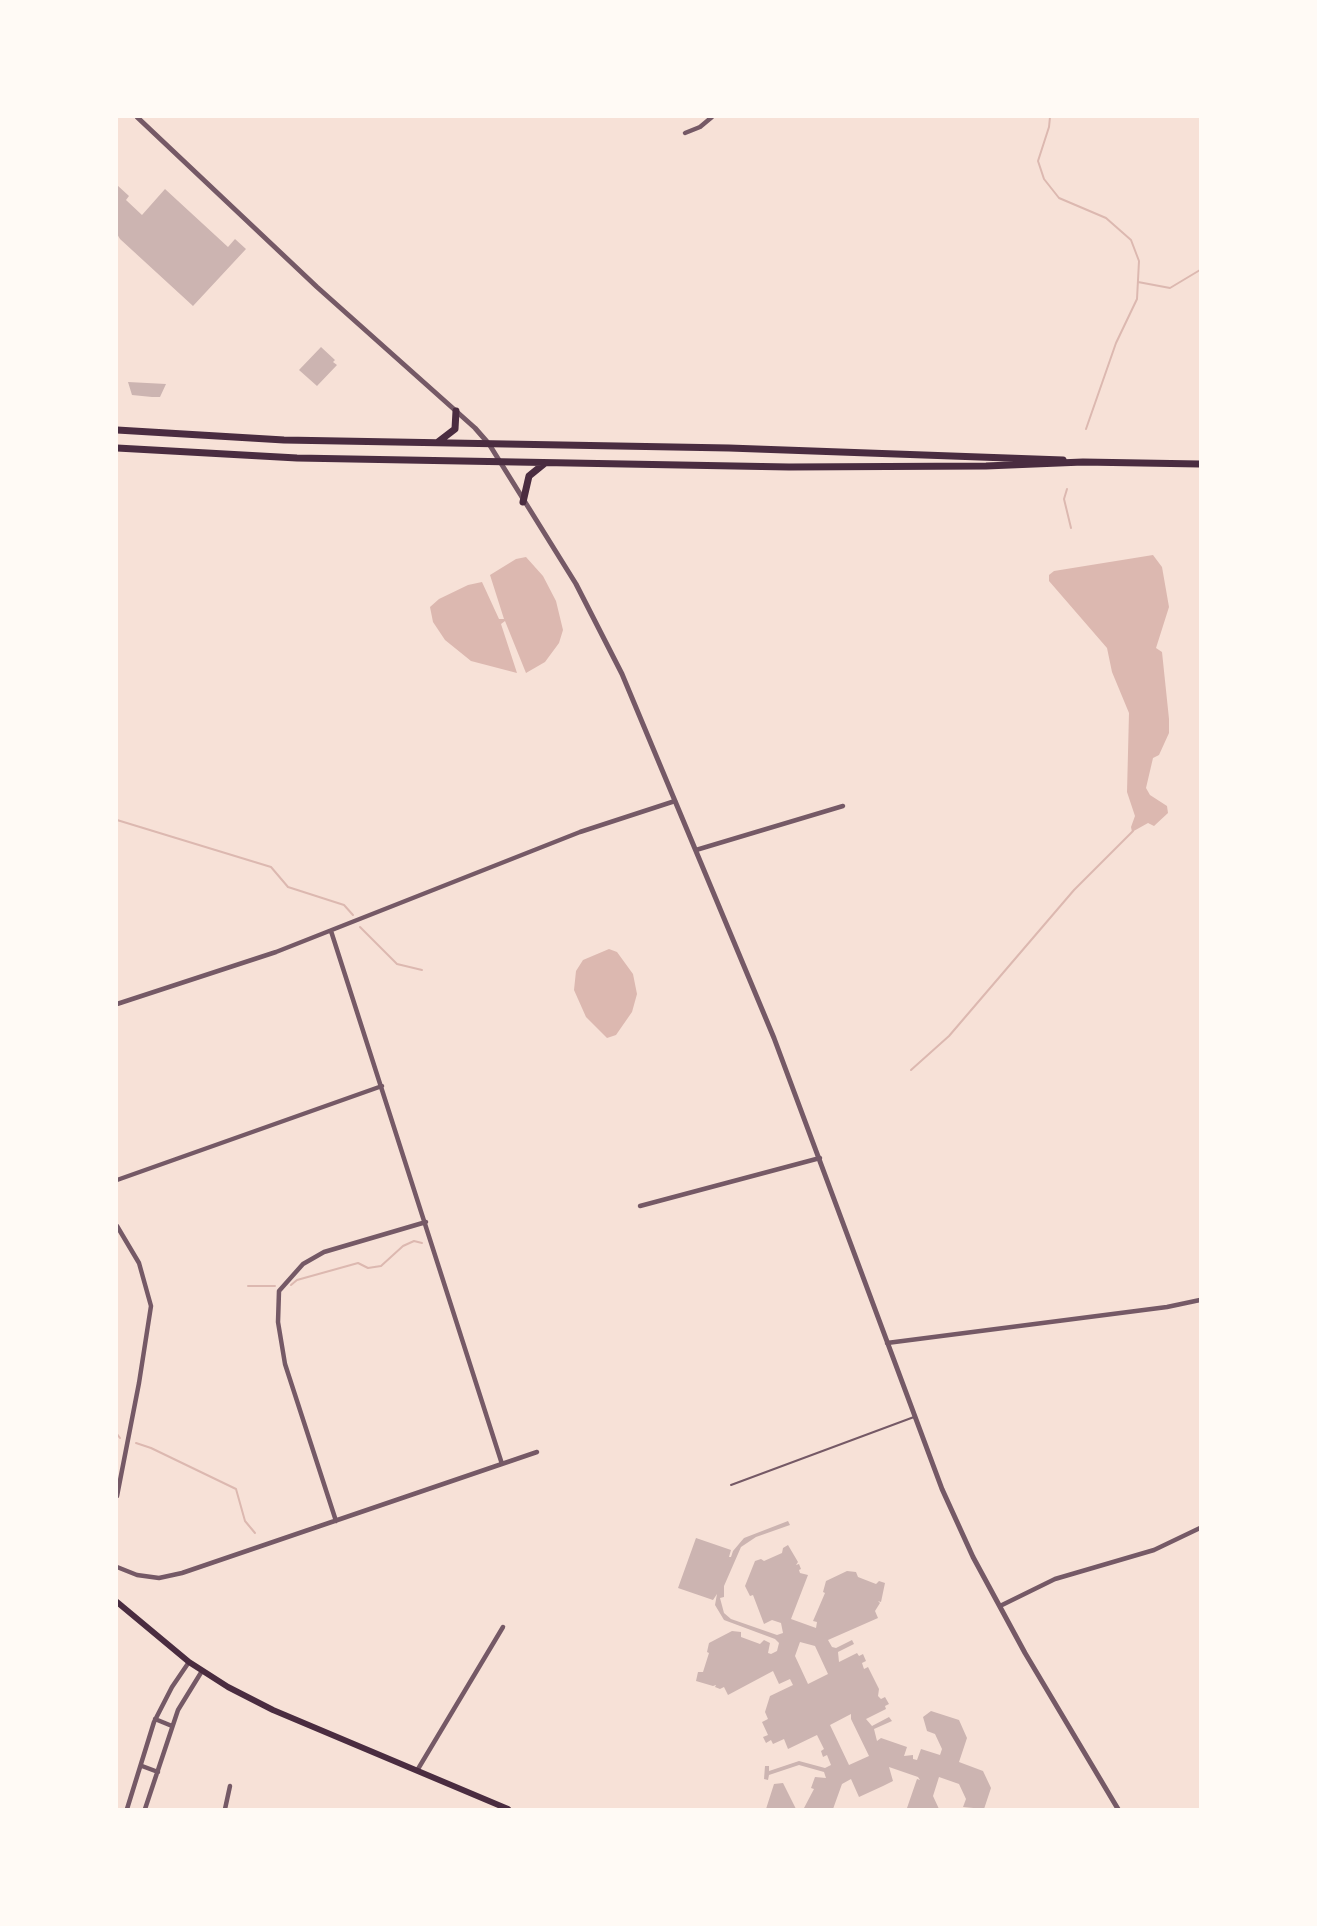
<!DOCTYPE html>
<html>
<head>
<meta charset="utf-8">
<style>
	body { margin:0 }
	#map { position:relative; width:1317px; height:1926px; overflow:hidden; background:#f7e1d7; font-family:Overpass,sans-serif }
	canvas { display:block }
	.frame { position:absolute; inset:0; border:118px solid #fffaf5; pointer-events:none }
</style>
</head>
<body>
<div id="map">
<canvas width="1317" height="1926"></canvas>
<div class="frame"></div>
</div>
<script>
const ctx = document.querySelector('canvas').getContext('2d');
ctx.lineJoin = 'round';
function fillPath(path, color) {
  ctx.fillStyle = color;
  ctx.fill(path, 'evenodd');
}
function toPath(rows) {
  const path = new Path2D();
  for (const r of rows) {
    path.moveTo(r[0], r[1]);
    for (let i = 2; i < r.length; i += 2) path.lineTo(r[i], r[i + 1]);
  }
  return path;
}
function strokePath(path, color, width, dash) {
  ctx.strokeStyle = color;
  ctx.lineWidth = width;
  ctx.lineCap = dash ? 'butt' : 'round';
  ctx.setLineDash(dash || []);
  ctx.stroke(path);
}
fillPath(toPath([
	[1153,555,1162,567,1169,607,1156,648,1162,652,1169,719,1169,733,1159,755,1153,758,1146,788,1150,795,1167,806,1168,813,1154,826,1148,823,1132,832,1131,827,1135,816,1127,792,1129,713,1112,672,1107,648,1049,581,1049,575,1054,571],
	[526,557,543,576,556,601,563,630,559,643,545,662,526,673,505,621,501,624,517,673,471,661,445,640,433,622,430,607,439,599,468,585,482,582,499,619,504,619,490,575,516,559],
	[609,949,617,952,633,974,637,994,632,1012,616,1035,607,1038,586,1017,574,990,576,971,583,960]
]), '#dcb8b0');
strokePath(toPath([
	[1050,117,1049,127,1038,161,1044,179,1059,198,1106,218,1131,240,1139,261,1137,299,1116,343,1086,429],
	[1138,282,1170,288,1200,270],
	[1067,489,1064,499,1071,528],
	[117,820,271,867,288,887,344,905,353,915],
	[360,927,397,964,422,970],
	[911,1070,949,1036,1074,890,1133,831],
	[291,1285,297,1280,358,1263,368,1268,381,1266,403,1246,414,1241,422,1243],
	[248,1286,275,1286],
	[117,1434,120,1438],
	[136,1443,151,1448,236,1489,245,1521,255,1533]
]), '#dcb8b0', 2);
fillPath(toPath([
	[117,185,129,196,126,200,142,215,165,189,228,247,235,239,246,249,193,306,120,239,117,234],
	[321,347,335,360,333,362,337,365,317,386,299,370],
	[128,382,166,384,160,397,152,397,132,395],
	[788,1521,790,1525,756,1537,741,1547,724,1586,724,1597,720,1598,724,1613,731,1619,777,1635,783,1633,781,1623,772,1620,764,1624,753,1595,750,1596,745,1586,755,1561,761,1559,764,1561,782,1553,783,1548,788,1545,798,1562,796,1565,799,1564,801,1569,799,1570,800,1573,808,1575,791,1619,816,1628,817,1622,813,1621,825,1593,823,1592,826,1581,847,1571,856,1572,858,1577,876,1584,879,1581,885,1583,881,1602,878,1601,880,1603,875,1611,878,1618,828,1640,832,1647,836,1648,852,1640,854,1644,838,1652,839,1662,857,1653,859,1656,863,1654,866,1661,862,1663,864,1669,868,1667,879,1689,878,1696,881,1699,885,1697,889,1704,885,1706,886,1709,866,1719,872,1726,889,1717,892,1721,874,1729,877,1741,881,1738,907,1747,904,1756,913,1755,913,1759,917,1760,921,1749,940,1755,942,1749,935,1734,927,1731,923,1717,931,1711,959,1720,967,1738,959,1762,983,1771,991,1788,984,1809,963,1807,966,1799,959,1784,939,1777,933,1796,939,1809,907,1808,917,1779,920,1780,918,1777,889,1767,893,1781,883,1786,859,1797,851,1779,842,1784,833,1809,804,1808,814,1789,811,1788,815,1777,826,1778,824,1772,799,1765,769,1775,768,1780,764,1779,765,1766,769,1766,769,1771,799,1761,825,1768,831,1765,827,1755,823,1757,821,1751,824,1749,817,1735,788,1749,784,1739,773,1744,771,1740,766,1743,763,1737,768,1735,762,1722,768,1719,765,1712,770,1696,793,1685,790,1679,779,1684,773,1671,728,1695,724,1687,720,1689,715,1687,716,1685,713,1686,696,1681,698,1672,703,1672,709,1653,707,1652,709,1643,732,1631,741,1632,741,1637,760,1644,764,1640,770,1643,768,1653,771,1654,777,1651,779,1643,775,1639,724,1620,715,1605,717,1594,713,1600,678,1588,696,1538,731,1550,729,1557,731,1557,733,1551,744,1538],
	[800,1642,815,1646,828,1674,808,1684,795,1656],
	[851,1714,851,1719,869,1756,849,1765,830,1725],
	[783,1783,796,1809,766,1809,774,1784]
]), '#ccb4b1');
strokePath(toPath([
	[731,1485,914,1417]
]), '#755966', 2);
strokePath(toPath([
	[685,133,700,127,712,117],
	[696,850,843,806],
	[331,931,502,1464],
	[117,1004,276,952,580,832,675,801],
	[117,1180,382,1086],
	[640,1206,820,1158],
	[117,1226,139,1263,151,1306,139,1383,117,1496],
	[887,1343,1167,1307,1200,1300],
	[336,1521,285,1364,278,1322,279,1291,303,1264,324,1252,426,1222],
	[117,1567,137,1575,159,1578,182,1573,537,1452],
	[1000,1606,1055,1579,1154,1550,1200,1528],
	[155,1719,172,1726],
	[142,1766,158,1772],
	[418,1769,503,1627],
	[127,1809,154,1722,172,1687,189,1662],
	[145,1809,178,1710,202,1671],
	[225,1809,230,1786]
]), '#755966', 4.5);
strokePath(toPath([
	[137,117,317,287,475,428,489,444,576,584,622,674,774,1038,942,1489,973,1557,1025,1653,1118,1809]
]), '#755966', 5);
strokePath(toPath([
	[117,1602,189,1662,228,1687,273,1710,508,1809]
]), '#4a2c40', 6);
strokePath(toPath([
	[117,430,284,440,729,448,1063,460],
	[438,442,455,429,456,411],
	[117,448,297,458,789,467,986,466,1083,462,1200,464],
	[523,502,529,476,545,463]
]), '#4a2c40', 7);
</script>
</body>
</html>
